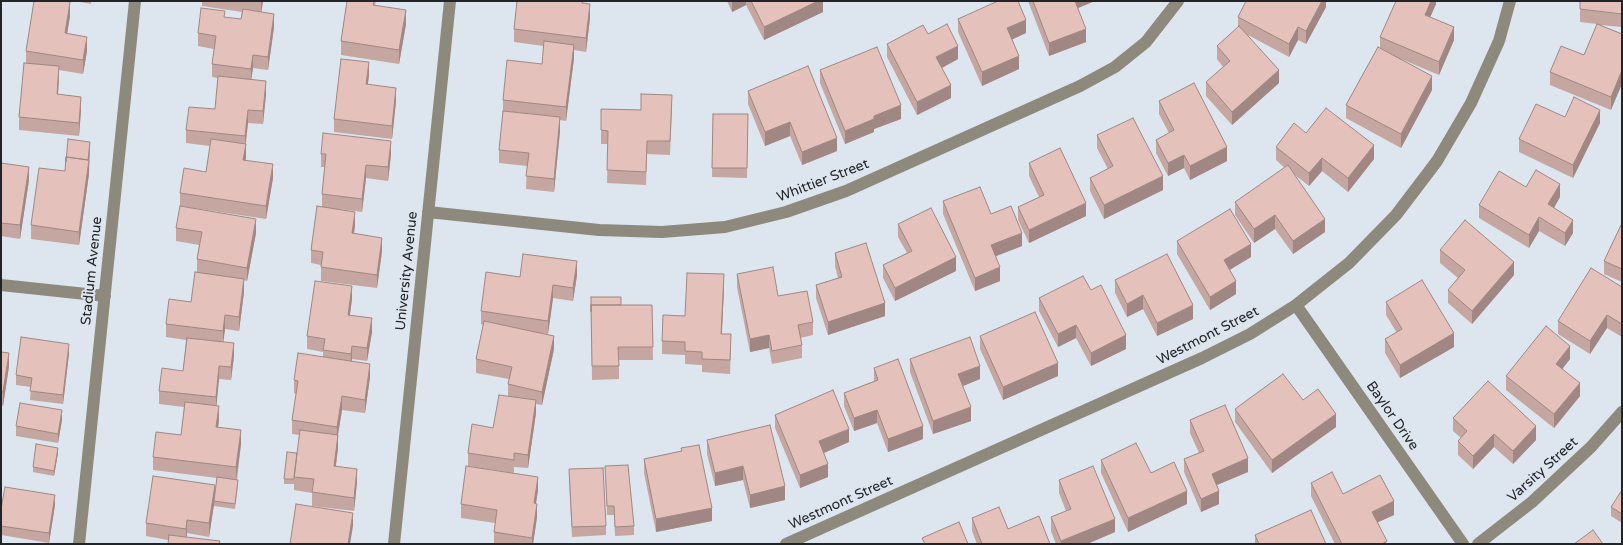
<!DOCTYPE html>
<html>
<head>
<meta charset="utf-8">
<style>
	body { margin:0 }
	#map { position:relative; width:1623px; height:545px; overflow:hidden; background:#dde5ef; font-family:"Varela Round",sans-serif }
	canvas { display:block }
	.frame { position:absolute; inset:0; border:2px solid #222528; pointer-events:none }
</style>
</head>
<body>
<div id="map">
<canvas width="1623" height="545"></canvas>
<div class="frame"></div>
</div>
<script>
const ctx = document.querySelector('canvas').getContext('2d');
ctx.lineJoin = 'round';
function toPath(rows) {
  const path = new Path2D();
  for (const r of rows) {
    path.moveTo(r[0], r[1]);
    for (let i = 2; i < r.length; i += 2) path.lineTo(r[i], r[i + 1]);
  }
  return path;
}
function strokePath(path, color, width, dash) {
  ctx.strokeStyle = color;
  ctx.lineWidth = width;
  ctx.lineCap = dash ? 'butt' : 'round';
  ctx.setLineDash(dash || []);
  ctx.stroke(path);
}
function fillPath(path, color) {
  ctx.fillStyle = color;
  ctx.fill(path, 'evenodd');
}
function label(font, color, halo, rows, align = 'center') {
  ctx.font = font + ' "Varela Round",sans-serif';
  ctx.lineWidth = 4;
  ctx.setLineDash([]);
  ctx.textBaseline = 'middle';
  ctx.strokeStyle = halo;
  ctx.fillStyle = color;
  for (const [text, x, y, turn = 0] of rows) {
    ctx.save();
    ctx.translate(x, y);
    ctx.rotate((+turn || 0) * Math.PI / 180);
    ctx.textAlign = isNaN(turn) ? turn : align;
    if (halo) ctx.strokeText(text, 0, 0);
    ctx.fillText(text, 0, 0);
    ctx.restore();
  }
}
strokePath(toPath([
	[428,212,599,230,662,232,725,227,786,212,846,191,1080,86,1115,67,1146,42,1178,1],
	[1,285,105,296],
	[1296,305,1463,544],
	[79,544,135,1],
	[394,544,450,1],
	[786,544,1202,358,1250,334,1296,305,1349,263,1396,215,1437,161,1471,103,1499,41,1510,1],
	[1478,544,1532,502,1591,447,1622,412]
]), '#8d897c', 12);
fillPath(toPath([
	[75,1,91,1,91,4],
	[202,1,263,1,261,12,274,27,268,70,253,68,251,80,266,94,263,124,248,123,246,144,245,160,273,178,266,219,180,206,180,193,206,172,210,146,186,143,186,130,215,109,218,78,212,77,212,64,214,49,198,46,198,33,241,19,242,12,202,6],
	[347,1,376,1,375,6,406,24,399,64,341,55,341,41],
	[517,1,584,1,583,3,590,18,586,52,574,50,574,58,566,121,560,120,560,131,554,192,526,189,527,166,499,163,499,150,503,112,503,100,542,64,544,46,514,42,514,29],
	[727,1,823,1,823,12,764,40,746,5,732,12],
	[1028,1,1095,1,1078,8,1086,42,1049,56],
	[1326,1,1326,7,1306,44,1298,40,1289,57,1248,35,1279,83,1232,125,1206,96,1206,82,1223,67,1217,59,1217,46,1238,27,1238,17],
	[1436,1,1436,4,1430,17,1454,40,1439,75,1401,59,1432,90,1401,148,1346,118,1346,105,1380,48,1380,37],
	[1622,1,1622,27,1600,25,1622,34,1611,110,1550,85,1550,72,1584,55,1597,24,1580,22,1580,9],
	[70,16,67,34,87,51,83,74,59,70,58,94,81,110,79,136,19,130,19,117,26,63,26,51],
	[958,19,1026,33,1012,39,1019,69,982,86,958,32],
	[928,34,958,59,942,68,951,98,917,115,887,57,887,44],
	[820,70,901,119,874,129,874,132,845,144,820,83],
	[369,75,368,84,396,101,392,139,334,132,334,119],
	[748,91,837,151,802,165,790,136,765,146,748,104],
	[1159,101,1227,161,1190,180,1184,168,1168,176,1156,153,1156,140,1169,133,1159,114],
	[672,108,670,155,647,154,646,185,607,183,608,144,601,144,601,109,641,110],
	[713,114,748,114,747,178,712,177],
	[1565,117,1600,123,1573,178,1519,152,1519,139],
	[1306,133,1374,159,1348,192,1322,171,1309,186,1295,175,1325,232,1293,254,1275,229,1254,243,1235,215,1235,202,1285,168,1276,160,1276,147],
	[1097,135,1163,190,1104,219,1090,191,1090,178,1108,169,1097,148],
	[90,147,89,162,89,174,79,245,31,239,31,225],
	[321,154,391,154,388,181,366,178,362,212,339,209,355,225,354,234,382,251,377,288,321,281,321,265,311,263,311,250,322,207,322,194,325,167,321,167],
	[1,163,29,180,20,239,1,236],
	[1029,163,1086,216,1029,243,1018,220,1018,207,1039,197,1029,176],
	[1526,187,1560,197,1554,208,1573,233,1565,246,1539,231,1529,248,1479,218,1479,205],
	[943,201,991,214,1022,246,996,256,1000,281,975,291,943,214],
	[1622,223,1622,282,1604,274,1604,261],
	[898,224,956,271,895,301,883,278,883,265,907,253,898,237],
	[176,228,256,233,247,281,244,280,244,292,239,331,225,329,223,342,234,356,231,380,219,379,216,406,219,420,218,428,241,444,237,480,238,485,235,509,214,506,214,504,209,537,187,533,186,538,168,540,146,536,146,523,215,493,217,478,153,470,153,457,181,435,184,407,159,404,159,391,183,371,186,340,166,337,166,324,191,302,197,272,197,259,199,245,176,241],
	[1177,241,1251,257,1230,270,1236,294,1210,310,1177,254],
	[1440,250,1514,275,1472,324,1448,303,1448,290,1458,278,1440,263],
	[835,253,885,316,828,335,816,298,816,285,838,278,835,266],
	[737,274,778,296,813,322,813,335,800,338,802,345,802,358,772,364,769,348,750,352,737,287],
	[577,275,573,301,553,298,548,334,541,333,554,349,542,405,536,404,536,413,528,468,514,467,514,473,468,466,468,453,493,428,508,396,508,384,509,379,476,373,476,359,483,325,481,324,481,311,520,277],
	[1115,280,1193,319,1157,336,1143,309,1127,317,1115,293],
	[1622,287,1622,337,1607,328,1590,354,1558,334,1558,321],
	[724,288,722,334,731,347,730,374,702,372,702,365,685,364,685,355,662,354,662,341,685,316],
	[1091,290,1126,349,1091,366,1076,338,1058,347,1039,311,1039,298],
	[591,297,621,305,652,305,653,360,619,360,619,379,592,380],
	[352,299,350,315,372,332,367,361,352,359,352,361,370,377,365,413,342,410,338,435,338,448,336,466,357,482,354,511,312,506,312,493,294,490,294,484,284,484,284,479,297,453,300,435,292,434,292,420,296,394,294,393,294,380,323,357,323,352,307,349,307,336],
	[1386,302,1454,347,1400,378,1385,353,1385,339,1397,333,1386,315],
	[980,336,1058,376,1003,400,980,349],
	[1,352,9,366,3,406,1,405],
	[69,354,63,404,30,400,31,387,16,385,16,375],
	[910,359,980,379,963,386,971,421,933,434,910,372],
	[1570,359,1562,369,1580,396,1554,428,1506,390,1506,376],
	[874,368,923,439,888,452,877,423,854,431,844,406,844,393,874,381],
	[1303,400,1336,427,1272,473,1235,422,1235,409],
	[775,415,849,442,824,453,828,477,800,488,775,428],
	[1453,418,1536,440,1513,464,1494,447,1473,469,1458,455,1458,441,1461,438,1453,431],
	[62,420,58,443,16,436,16,426],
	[1190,420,1248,472,1217,485,1219,504,1201,512,1184,472,1184,459,1199,453,1190,433],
	[707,440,785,500,750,508,743,480,715,486,707,454],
	[681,448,712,521,656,532,644,473,644,459,681,451],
	[58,453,54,476,33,472,33,467],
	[1101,460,1151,473,1187,504,1128,532,1101,473],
	[605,466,634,526,634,535,615,536,614,515,607,515],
	[569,479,606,526,606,535,572,537],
	[1059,480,1115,532,1087,544,1056,544,1051,531,1051,517,1066,511,1059,493],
	[1311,483,1343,494,1394,515,1378,522,1387,544,1335,544,1311,496],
	[538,490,536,503,537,517,533,544,494,544,494,532,495,523,461,518,461,504],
	[1622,490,1622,523,1611,516,1611,507],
	[55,505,49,543,1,535,1,509],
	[972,518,1008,529,1050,544,977,544,972,531],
	[1255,535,1326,544,1255,544]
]), '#c5a6a1');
fillPath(toPath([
	[261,1,263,1,261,15],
	[732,1,746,1,746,5,732,12],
	[818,1,823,1,823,12,764,40,764,27],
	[1073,1,1095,1,1073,10],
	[1322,1,1326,1,1326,7,1306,44,1306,31],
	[1431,1,1436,1,1436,4,1425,29,1425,15],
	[70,2,70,16,65,47,65,33],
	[590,4,590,18,586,52,586,38],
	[406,10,406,24,399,64,399,50],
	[274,14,274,27,268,70,268,57],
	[1026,20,1026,33,1007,42,1007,28],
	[1298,27,1298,40,1289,57,1289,44],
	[1454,27,1454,40,1439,75,1439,62],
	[1086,29,1086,42,1049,56,1049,43],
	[87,37,87,51,83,74,83,60],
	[574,45,574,58,566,121,566,107],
	[958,46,958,59,936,71,936,57],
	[253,55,253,68,251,82,251,69],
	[1019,56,1019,69,982,86,982,72],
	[369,62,369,75,366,97,366,84],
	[59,66,59,80,57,108,57,94],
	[1279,70,1279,83,1232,125,1232,112],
	[1622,70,1622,84,1611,110,1611,97],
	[1432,76,1432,90,1401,148,1401,134],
	[266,81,266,94,263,124,263,111],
	[951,85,951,98,917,115,917,102],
	[396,88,396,101,392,139,392,126],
	[81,97,81,110,79,136,79,123],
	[901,105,901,119,874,129,874,132,845,144,845,131,874,116],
	[248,110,248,123,245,146,246,144,246,158,243,173,243,160,245,148,245,136],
	[1600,110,1600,123,1573,178,1573,165],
	[560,117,560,131,554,192,554,179],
	[790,122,790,136,765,146,765,132],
	[837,138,837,151,802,165,802,152],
	[391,141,391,154,388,181,388,167],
	[90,142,89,174,79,245,79,232],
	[1374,145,1374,159,1348,192,1348,178],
	[1227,147,1227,161,1190,180,1190,166],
	[1184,155,1184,168,1168,176,1168,163],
	[1322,158,1322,171,1309,186,1309,173],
	[273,164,273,178,266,219,266,206],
	[366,165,366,178,362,212,362,199],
	[29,167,29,180,20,239,20,225],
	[1163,176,1163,190,1104,219,1104,205],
	[1560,184,1560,197,1548,218,1548,204],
	[1086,203,1086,216,1029,243,1029,230],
	[355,212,355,225,352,247,352,233],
	[1275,215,1275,229,1254,243,1254,229],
	[1539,217,1539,231,1529,248,1529,235],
	[256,219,256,233,247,281,247,268],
	[1325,219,1325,232,1293,254,1293,241],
	[1573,220,1573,233,1565,246,1565,233],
	[1022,233,1022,246,991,258,991,245],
	[382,238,382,251,377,288,377,275],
	[1251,244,1251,257,1224,273,1224,260],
	[956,257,956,271,895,301,895,288],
	[577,261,577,275,573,301,573,288],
	[1514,262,1514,275,1472,324,1472,311],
	[1000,267,1000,281,975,291,975,278],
	[724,274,724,288,721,347,721,334],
	[244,279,244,292,239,331,239,317],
	[1236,281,1236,294,1210,310,1210,297],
	[553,285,553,298,548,334,548,321],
	[352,286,352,299,348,328,348,315],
	[1143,295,1143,309,1127,317,1127,304],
	[885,303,885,316,828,335,828,322],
	[1193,305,1193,319,1157,336,1157,323],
	[225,315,225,329,223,345,223,331],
	[1607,315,1607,328,1590,354,1590,341],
	[372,318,372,332,367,361,367,348],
	[1076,325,1076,338,1058,347,1058,334],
	[1454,333,1454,347,1400,378,1400,365],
	[769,335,769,348,750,352,750,339],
	[1126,335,1126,349,1091,366,1091,353],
	[554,336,554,349,542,405,542,392],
	[234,343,234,356,231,380,231,367],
	[69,344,69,354,63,404,63,395],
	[352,346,352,359,351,367,351,354],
	[1570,346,1570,359,1556,377,1556,364],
	[9,353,9,366,3,406,3,392],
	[1058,363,1058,376,1003,400,1003,387],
	[370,364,370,377,365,413,365,400],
	[219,366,219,379,216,411,216,397],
	[980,366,980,379,958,388,958,374],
	[1580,383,1580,396,1554,428,1554,414],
	[342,396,342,410,337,440,337,427],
	[536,400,536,413,528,468,528,455],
	[219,406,219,420,216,441,216,427],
	[971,407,971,421,933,434,933,421],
	[62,410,62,420,58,443,58,434],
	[877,410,877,423,854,431,854,418],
	[1336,414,1336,427,1272,473,1272,460],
	[923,426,923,439,888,452,888,439],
	[1536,426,1536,440,1513,464,1513,451],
	[849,429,849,442,819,455,819,441],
	[241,430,241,444,236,480,236,467],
	[1494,434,1494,447,1473,469,1473,456],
	[338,435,338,448,334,479,334,466],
	[58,448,58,453,54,476,54,471],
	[1248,458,1248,472,1212,487,1212,474],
	[828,464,828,477,800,488,800,475],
	[743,466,743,480,715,486,715,473],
	[357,469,357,482,354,511,354,498],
	[538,477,538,490,534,516,534,503],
	[215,485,215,498,209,537,209,523],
	[785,486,785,500,750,508,750,495],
	[1187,491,1187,504,1128,532,1128,518],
	[1219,491,1219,504,1201,512,1201,499],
	[55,495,55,505,49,543,49,533],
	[1394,501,1394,515,1372,525,1372,512],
	[537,504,537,517,533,544,532,544,532,538],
	[712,508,712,521,656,532,656,519],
	[353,513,353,526,350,544,348,544],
	[1115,519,1115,532,1087,544,1061,544,1061,541],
	[187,520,187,533,186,543,186,529]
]), '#a08783');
const building = toPath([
	[34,1,64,1,70,2,65,33,87,37,83,60,26,51,34,1],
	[347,1,374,1,373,5,406,10,399,50,341,41,347,1],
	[517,1,582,1,582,3,590,4,586,38,514,29,517,1],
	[751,1,818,1,764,27,751,1],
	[998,1,1018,1,1026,20,1007,28,1019,56,982,72,958,19,998,1],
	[1033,1,1075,1,1086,29,1049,43,1033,1],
	[1246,1,1322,1,1306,31,1298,27,1289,44,1238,17,1246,1],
	[1396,1,1431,1,1425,15,1454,27,1439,62,1380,37,1396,1],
	[1580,1,1622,1,1622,14,1580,9,1580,1],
	[201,8,225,11,224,17,241,19,243,9,274,14,268,57,253,55,251,69,212,64,216,36,198,33,201,8],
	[947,24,958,46,936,57,951,85,917,102,887,44,923,25,928,34,947,24],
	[1597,24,1622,34,1622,70,1611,97,1550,72,1561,46,1584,55,1597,24],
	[1239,26,1279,70,1232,112,1206,82,1230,61,1217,46,1239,26],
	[544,41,574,45,566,107,503,100,507,60,542,64,544,41],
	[877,47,901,105,874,116,874,119,845,131,820,70,877,47],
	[1378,47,1432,76,1401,134,1346,105,1378,47],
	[341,59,369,62,366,84,396,88,392,126,334,119,341,59],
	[24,63,59,66,57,94,81,97,79,123,19,117,24,63],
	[808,66,837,138,802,152,790,122,765,132,748,91,808,66],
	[218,76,266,81,263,111,248,110,245,136,186,130,189,107,215,109,218,76],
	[1194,83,1227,147,1190,166,1184,155,1168,163,1156,140,1174,130,1159,101,1194,83],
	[641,94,672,95,670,141,647,141,646,172,607,170,608,131,601,130,601,109,641,110,641,94],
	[1574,97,1600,110,1573,165,1519,139,1536,104,1565,117,1574,97],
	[1326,108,1374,145,1348,178,1322,158,1309,173,1276,147,1294,123,1306,133,1326,108],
	[503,111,560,117,554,179,526,176,529,153,499,150,503,111],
	[713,114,748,114,747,168,712,168,713,114],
	[1133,118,1163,176,1104,205,1090,178,1113,166,1097,135,1133,118],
	[323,133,391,141,388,167,366,165,362,199,322,194,326,154,321,154,323,133],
	[68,139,90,142,88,160,66,157,66,162,68,139],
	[211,139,246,144,243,160,273,164,266,206,180,193,184,168,206,172,211,139],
	[1060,148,1086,203,1029,230,1018,207,1044,195,1029,163,1060,148],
	[66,157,89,160,79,232,31,225,39,168,65,171,66,157],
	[1,163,29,167,20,225,1,223,1,163],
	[1288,165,1325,219,1293,241,1275,215,1254,229,1235,202,1288,165],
	[1536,170,1560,184,1548,204,1573,220,1565,233,1539,217,1529,235,1479,205,1499,171,1526,187,1536,170],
	[980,187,991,214,1011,206,1022,233,991,245,1000,267,975,278,943,201,980,187],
	[180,206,256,219,247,268,197,259,202,232,176,228,180,206],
	[317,206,355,212,352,233,382,238,377,275,321,267,323,252,311,250,317,206],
	[931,208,956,257,895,288,883,265,912,251,898,224,931,208],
	[1230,209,1251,244,1224,260,1236,281,1210,297,1177,241,1230,209],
	[1465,220,1514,262,1472,311,1448,290,1465,270,1440,250,1465,220],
	[1622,223,1622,269,1604,261,1622,223],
	[866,243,885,303,828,322,816,285,842,277,835,253,866,243],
	[523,254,577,261,573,288,553,285,548,321,481,311,486,272,520,277,523,254],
	[1167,254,1193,305,1157,323,1143,295,1127,304,1115,280,1167,254],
	[773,267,778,296,807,291,813,322,798,325,802,345,772,351,769,335,750,339,737,274,773,267],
	[1591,268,1622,287,1622,324,1607,315,1590,341,1558,321,1591,268],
	[195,272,244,279,239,317,225,315,223,331,166,324,169,299,191,302,195,272],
	[687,273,724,274,721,334,731,334,730,360,702,359,702,352,685,351,685,342,662,341,663,315,685,316,687,273],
	[1083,276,1091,290,1101,285,1126,335,1091,353,1076,325,1058,334,1039,298,1083,276],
	[1422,280,1454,333,1400,365,1385,339,1402,329,1386,302,1422,280],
	[315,281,352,286,348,315,372,318,367,348,352,346,351,354,323,350,325,339,307,336,315,281],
	[591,297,621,297,621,305,591,305,591,312,591,297],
	[591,305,652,305,653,347,618,347,619,366,592,366,591,305],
	[1035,312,1058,363,1003,387,980,336,1035,312],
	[484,321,554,336,542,392,508,384,512,367,476,359,484,321],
	[1546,326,1570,346,1556,364,1580,383,1554,414,1506,376,1546,326],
	[21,337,69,344,63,395,30,391,32,378,16,375,21,337],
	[970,337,980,366,958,374,971,407,933,421,910,359,970,337],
	[187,338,234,343,231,367,219,366,216,397,159,391,162,368,183,371,187,338],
	[1,352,9,353,3,392,1,392,1,352],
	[298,353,370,364,365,400,342,396,337,427,292,420,298,381,294,380,298,353],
	[898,359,923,426,888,439,877,410,854,418,844,393,878,380,874,368,898,359],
	[1283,374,1303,400,1318,389,1336,414,1272,460,1235,409,1283,374],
	[1488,381,1536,426,1513,451,1494,434,1473,456,1458,441,1467,431,1453,418,1488,381],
	[833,390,849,429,819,441,828,464,800,475,775,415,833,390],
	[499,395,536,400,528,455,514,453,514,460,468,453,472,424,493,428,499,395],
	[185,402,219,406,216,427,241,430,236,467,153,457,156,432,181,435,185,402],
	[20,403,62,410,58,434,16,426,20,403],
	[1225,405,1248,458,1212,474,1219,491,1201,499,1184,459,1204,451,1190,420,1225,405],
	[770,425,785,486,750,495,743,466,715,473,707,440,770,425],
	[300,430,338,435,334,466,357,469,354,498,312,492,314,479,294,477,300,430],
	[1136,443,1151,473,1174,462,1187,491,1128,518,1101,460,1136,443],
	[36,444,58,448,54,471,33,467,36,444],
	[699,445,712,508,656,519,644,459,682,451,681,448,699,445],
	[287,452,297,453,294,479,284,479,287,452],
	[628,465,634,526,615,527,614,506,607,506,605,466,628,465],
	[466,466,538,477,534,503,537,504,532,538,494,532,497,510,461,504,466,466],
	[1093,466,1115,519,1061,541,1051,517,1071,509,1059,480,1093,466],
	[603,468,606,526,572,527,569,469,603,468],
	[1332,472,1343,494,1380,475,1394,501,1372,512,1387,541,1382,544,1342,544,1311,483,1332,472],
	[153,476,215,485,209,523,187,520,186,529,146,523,153,476],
	[217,477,238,480,235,504,214,501,217,477],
	[5,487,55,495,49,533,1,526,1,509,5,487],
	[1622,490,1622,514,1611,507,1622,490],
	[296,504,353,513,348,544,290,544,296,504],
	[999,507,1008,529,1039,516,1050,544,982,544,972,518,999,507],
	[1311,510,1326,544,1259,544,1255,535,1311,510],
	[959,522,968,544,925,544,922,538,959,522],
	[1593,530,1603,544,1574,544,1593,530],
	[169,535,220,541,219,544,168,544,169,535]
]);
fillPath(building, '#e5c1bb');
strokePath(building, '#a08783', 1);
label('14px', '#222528', '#dde5ef', [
	["Whittier Street",823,181,-21],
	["Stadium Avenue",92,271,-84],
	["University Avenue",407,271,-84],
	["Westmont Street",1208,336,-27],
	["Baylor Drive",1392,416,55],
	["Varsity Street",1543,470,-42],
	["Westmont Street",841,503,-24]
]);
</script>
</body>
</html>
